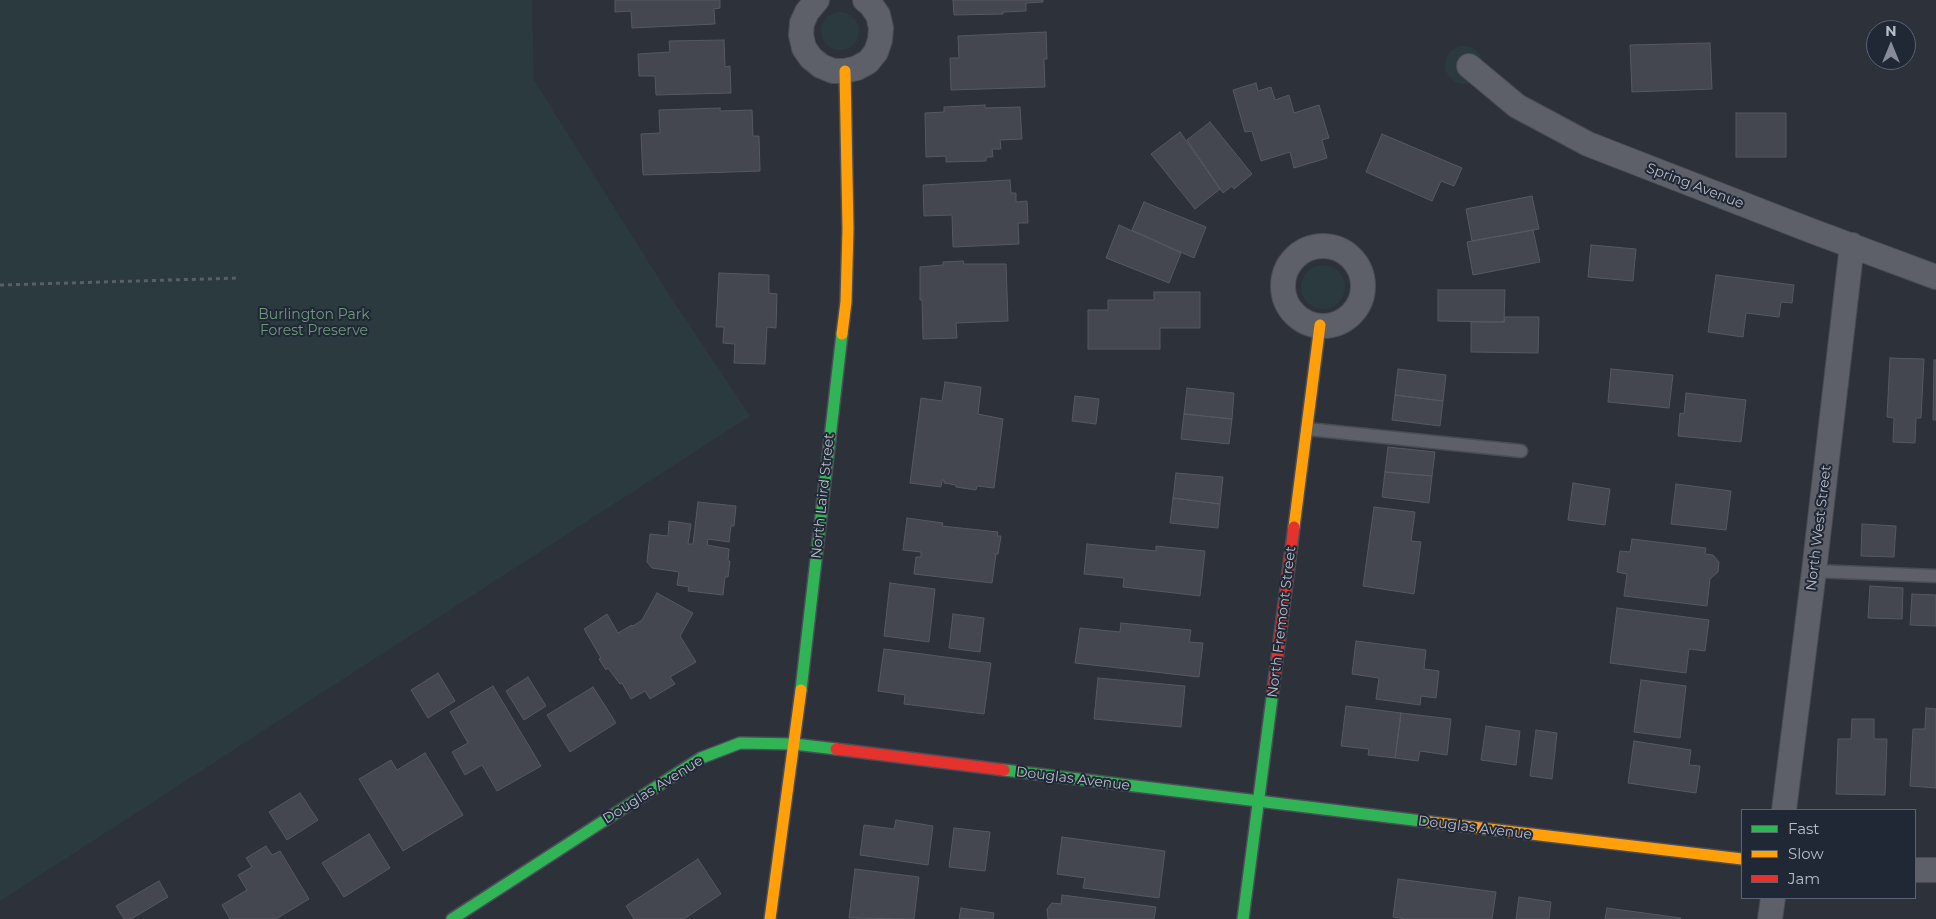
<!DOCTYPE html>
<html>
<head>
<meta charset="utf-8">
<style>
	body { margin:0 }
	#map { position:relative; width:1936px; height:919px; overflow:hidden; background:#2d313a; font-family:Montserrat,sans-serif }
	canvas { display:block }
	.legend { position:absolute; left:1741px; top:809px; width:175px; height:90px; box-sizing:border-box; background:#202735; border:1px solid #5d6371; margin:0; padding:6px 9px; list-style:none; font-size:15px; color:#b8bdca }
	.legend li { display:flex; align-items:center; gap:10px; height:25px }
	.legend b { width:25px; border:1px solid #5d6371 }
	.north { position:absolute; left:1866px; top:20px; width:50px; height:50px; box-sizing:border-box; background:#202735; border:1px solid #5d6371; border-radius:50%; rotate:0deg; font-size:14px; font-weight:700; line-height:20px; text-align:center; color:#b8bdca }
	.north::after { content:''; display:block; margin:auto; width:18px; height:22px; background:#878c98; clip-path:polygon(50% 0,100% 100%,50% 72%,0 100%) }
</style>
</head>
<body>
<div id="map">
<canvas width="1936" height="919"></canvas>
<ul class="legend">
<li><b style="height:6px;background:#30b455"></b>Fast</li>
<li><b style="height:6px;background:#ff9f0a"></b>Slow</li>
<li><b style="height:6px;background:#e5322d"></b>Jam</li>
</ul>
<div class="north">N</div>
</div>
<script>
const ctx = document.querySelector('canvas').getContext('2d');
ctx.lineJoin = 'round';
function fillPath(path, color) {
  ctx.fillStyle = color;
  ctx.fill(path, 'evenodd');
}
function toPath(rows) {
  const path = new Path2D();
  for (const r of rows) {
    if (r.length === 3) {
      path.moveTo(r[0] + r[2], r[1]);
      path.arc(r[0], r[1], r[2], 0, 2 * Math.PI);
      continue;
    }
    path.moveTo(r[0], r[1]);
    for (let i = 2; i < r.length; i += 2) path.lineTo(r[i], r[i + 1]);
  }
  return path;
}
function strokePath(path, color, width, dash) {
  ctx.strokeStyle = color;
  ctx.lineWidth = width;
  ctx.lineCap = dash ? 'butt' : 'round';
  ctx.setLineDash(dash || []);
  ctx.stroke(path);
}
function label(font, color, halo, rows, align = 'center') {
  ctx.font = font + ' Montserrat,sans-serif';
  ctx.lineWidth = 4;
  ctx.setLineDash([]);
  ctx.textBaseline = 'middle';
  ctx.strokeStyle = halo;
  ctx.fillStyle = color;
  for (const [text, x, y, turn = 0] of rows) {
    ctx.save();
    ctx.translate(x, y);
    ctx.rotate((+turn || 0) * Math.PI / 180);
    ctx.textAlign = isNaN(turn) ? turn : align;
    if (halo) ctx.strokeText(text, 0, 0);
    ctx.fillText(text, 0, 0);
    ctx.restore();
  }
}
fillPath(toPath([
	[0,0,532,0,534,80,668,293,750,416,0,901],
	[840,31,19],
	[1464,65,19],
	[1323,287,22]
]), '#2a3a3f');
const building = toPath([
	[615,0,720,0,720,8,714,9,715,24,632,28,631,11,615,12,615,0],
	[953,0,1043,0,1043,2,1026,3,1026,11,1003,12,1003,14,954,15,953,0],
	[1046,32,1047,59,1044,59,1045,87,951,90,950,58,959,58,958,36,1046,32],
	[724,40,725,67,730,66,731,93,656,95,655,76,639,76,638,54,670,52,669,41,724,40],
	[1710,43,1712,89,1632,92,1630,45,1710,43],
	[1256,83,1258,91,1271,87,1275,100,1289,95,1294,113,1319,105,1329,138,1322,140,1327,158,1294,168,1290,152,1261,161,1252,131,1245,132,1233,90,1256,83],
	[985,105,985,108,1020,107,1022,139,1000,140,1001,149,992,149,993,157,986,157,986,161,946,162,946,156,926,157,925,113,944,112,944,107,985,105],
	[720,108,720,111,752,110,753,136,759,136,760,171,643,175,641,134,660,133,659,110,720,108],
	[1736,113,1786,113,1786,157,1736,157,1736,113],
	[1210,122,1252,174,1234,189,1232,186,1223,193,1187,140,1210,122],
	[1180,132,1220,189,1195,209,1151,154,1180,132],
	[1382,134,1462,168,1454,186,1441,181,1432,201,1366,172,1382,134],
	[1010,180,1011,193,1016,193,1016,202,1027,201,1028,223,1018,223,1019,244,953,247,952,215,924,216,923,185,1010,180],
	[1532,196,1539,229,1472,241,1466,209,1532,196],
	[1144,202,1206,227,1194,258,1132,230,1144,202],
	[1119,225,1181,253,1169,283,1106,258,1119,225],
	[1533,230,1540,262,1473,275,1467,242,1533,230],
	[1591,245,1636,249,1633,281,1588,277,1591,245],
	[963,261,964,264,1006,264,1008,321,956,323,957,338,923,339,922,300,920,300,920,267,943,265,943,262,963,261],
	[719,273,769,275,769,293,777,294,776,328,767,327,765,364,734,363,735,344,723,343,724,327,716,327,719,273],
	[1716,275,1794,285,1792,303,1781,302,1779,317,1746,313,1743,337,1708,332,1716,275],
	[1438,290,1505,290,1504,322,1438,321,1438,290],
	[1154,292,1200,292,1200,328,1160,328,1160,349,1088,349,1088,310,1108,310,1108,300,1154,300,1154,292],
	[1505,317,1539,317,1538,353,1471,352,1471,322,1504,322,1505,317],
	[1890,358,1924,359,1921,418,1916,418,1915,443,1893,442,1894,418,1887,417,1890,358],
	[1934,360,1936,360,1936,420,1933,420,1934,360],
	[1398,369,1446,375,1443,401,1395,395,1398,369],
	[1611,369,1673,375,1669,408,1608,402,1611,369],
	[945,382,981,387,978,414,1003,419,994,488,977,486,976,490,956,487,956,485,944,483,944,480,942,480,941,487,910,483,921,398,942,401,945,382],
	[1187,388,1234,393,1232,419,1184,414,1187,388],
	[1686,393,1746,400,1741,442,1678,436,1680,413,1684,414,1686,393],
	[1395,395,1443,401,1440,426,1392,420,1395,395],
	[1075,396,1099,399,1096,424,1072,421,1075,396],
	[1184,414,1232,419,1229,444,1181,439,1184,414],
	[1388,447,1435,452,1432,476,1385,472,1388,447],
	[1385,472,1432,476,1429,503,1382,497,1385,472],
	[1176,473,1223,477,1220,504,1173,498,1176,473],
	[1573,483,1610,489,1605,525,1568,520,1573,483],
	[1676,484,1731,491,1726,530,1671,524,1676,484],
	[1173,498,1220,504,1218,528,1170,523,1173,498],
	[698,502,736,506,734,526,731,526,729,542,708,539,707,545,729,549,728,561,730,561,728,577,725,577,723,595,688,591,689,587,677,585,679,572,652,568,647,562,650,534,668,536,669,521,691,524,688,544,693,544,698,502],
	[1374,507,1415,512,1411,541,1421,542,1414,594,1363,586,1374,507],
	[907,518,943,523,942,526,998,532,997,536,1001,536,998,554,996,554,992,583,914,574,916,557,921,557,921,552,903,550,907,518],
	[1862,524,1896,526,1894,557,1861,556,1862,524],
	[1632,539,1706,548,1705,554,1713,555,1719,562,1718,572,1710,579,1707,606,1624,596,1627,574,1617,572,1620,551,1630,552,1632,539],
	[1087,544,1156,551,1156,546,1205,551,1200,596,1123,587,1124,578,1084,574,1087,544],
	[890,583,935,589,929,642,884,636,890,583],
	[1870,586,1903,588,1902,619,1868,618,1870,586],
	[657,593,693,613,680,636,696,662,670,677,675,684,650,699,645,691,631,699,622,683,620,684,608,668,606,670,599,659,601,658,584,629,607,614,618,633,632,625,633,626,642,620,657,593],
	[1912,594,1936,595,1936,626,1910,625,1912,594],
	[1617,608,1709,620,1705,651,1689,649,1686,673,1610,663,1617,608],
	[953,614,984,618,980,652,949,648,953,614],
	[1121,623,1191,630,1189,642,1203,643,1199,677,1075,663,1080,628,1120,632,1121,623],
	[1356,641,1426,650,1424,669,1439,671,1436,698,1421,696,1420,705,1376,699,1379,678,1352,674,1356,641],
	[884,649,991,663,984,714,904,704,905,695,878,691,884,649],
	[438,673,455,701,428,718,411,690,438,673],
	[528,677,546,706,524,720,506,691,528,677],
	[1098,678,1185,686,1181,727,1094,719,1098,678],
	[1641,680,1686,686,1680,738,1634,732,1641,680],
	[493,686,541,766,497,791,482,765,465,775,452,752,468,743,450,712,493,686],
	[593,687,616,723,570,752,547,715,593,687],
	[1346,706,1401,713,1395,758,1368,755,1369,749,1341,746,1346,706],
	[1926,708,1936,709,1936,788,1910,786,1913,729,1925,729,1926,708],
	[1401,713,1451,719,1447,755,1420,751,1418,761,1395,758,1401,713],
	[1852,719,1874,719,1874,739,1887,739,1885,795,1836,794,1838,739,1851,739,1852,719],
	[1486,726,1520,731,1516,765,1481,760,1486,726],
	[1536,730,1557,733,1552,779,1530,776,1536,730],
	[1634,741,1691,750,1689,765,1700,766,1696,793,1628,783,1634,741],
	[425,753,463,815,403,851,359,779,391,760,397,770,425,753],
	[300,793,318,820,287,840,269,812,300,793],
	[896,820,933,826,928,865,860,855,864,825,894,829,896,820],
	[954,828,990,832,985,871,949,867,954,828],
	[369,834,390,868,344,897,322,863,369,834],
	[1062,837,1165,851,1159,898,1083,888,1085,878,1057,874,1062,837],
	[266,846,272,855,280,851,309,899,276,919,230,919,222,905,247,890,238,875,252,867,246,858,266,846],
	[698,859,721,894,684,919,634,919,626,906,698,859],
	[855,869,919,877,914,919,849,918,855,869],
	[1398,879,1496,892,1492,919,1407,919,1393,917,1398,879],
	[159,881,168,897,131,919,124,919,116,906,159,881],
	[1062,895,1156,907,1154,919,1048,919,1047,909,1052,903,1061,904,1062,895],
	[1519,897,1551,902,1549,919,1516,919,1519,897],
	[961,908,994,913,993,919,959,919,961,908],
	[1607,908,1681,918,1680,919,1605,919,1607,908]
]);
fillPath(building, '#44474f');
strokePath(building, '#555961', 1);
const lane = toPath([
	[1307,429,1521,451],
	[1814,571,1936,576]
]);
const street = toPath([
	[817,0,807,12,802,23,801,35,804,48,811,58,821,66,833,71,845,71,857,68,868,62,876,52,880,40,881,28,878,15,871,5,865,0],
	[1469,66,1517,106,1588,144,1812,231,1936,277],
	[1323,286,40],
	[1784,810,1814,571,1852,245],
	[1915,870,1936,870],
	[1770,919,1773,898]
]);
const fast = toPath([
	[801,690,842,334],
	[1004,770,1430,822],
	[452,919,701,758,740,743,794,744,836,749],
	[1243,919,1273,690]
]);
const slow = toPath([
	[842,334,846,302,848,229,845,71],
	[1294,527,1320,325],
	[1430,822,1742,859],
	[770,919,801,690]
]);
const jam = toPath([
	[1273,690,1294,527],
	[836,749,1004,770]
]);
strokePath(lane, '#494c53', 15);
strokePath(street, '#494c53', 26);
strokePath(fast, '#4b4e57', 14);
strokePath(slow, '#4b4e57', 14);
strokePath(jam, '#4b4e57', 14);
strokePath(toPath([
	[0,285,239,278]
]), '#5a5f64', 3, [4, 4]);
strokePath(lane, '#5d6068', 12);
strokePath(street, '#5d6068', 24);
strokePath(fast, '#30b455', 11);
strokePath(slow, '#ff9f0a', 11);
strokePath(jam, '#e5322d', 11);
label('14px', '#b8bdca', '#202735', [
	["Spring Avenue",1695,186,21],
	["North Laird Street",823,496,-84],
	["North West Street",1819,528,-83],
	["North Fremont Street",1282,622,-83],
	["Douglas Avenue",1073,779,7],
	["Douglas Avenue",653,790,-32],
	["Douglas Avenue",1475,828,7]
]);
label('14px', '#71997e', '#202735', [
	["Burlington Park",314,315],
	["Forest Preserve",314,331]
]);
</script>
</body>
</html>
